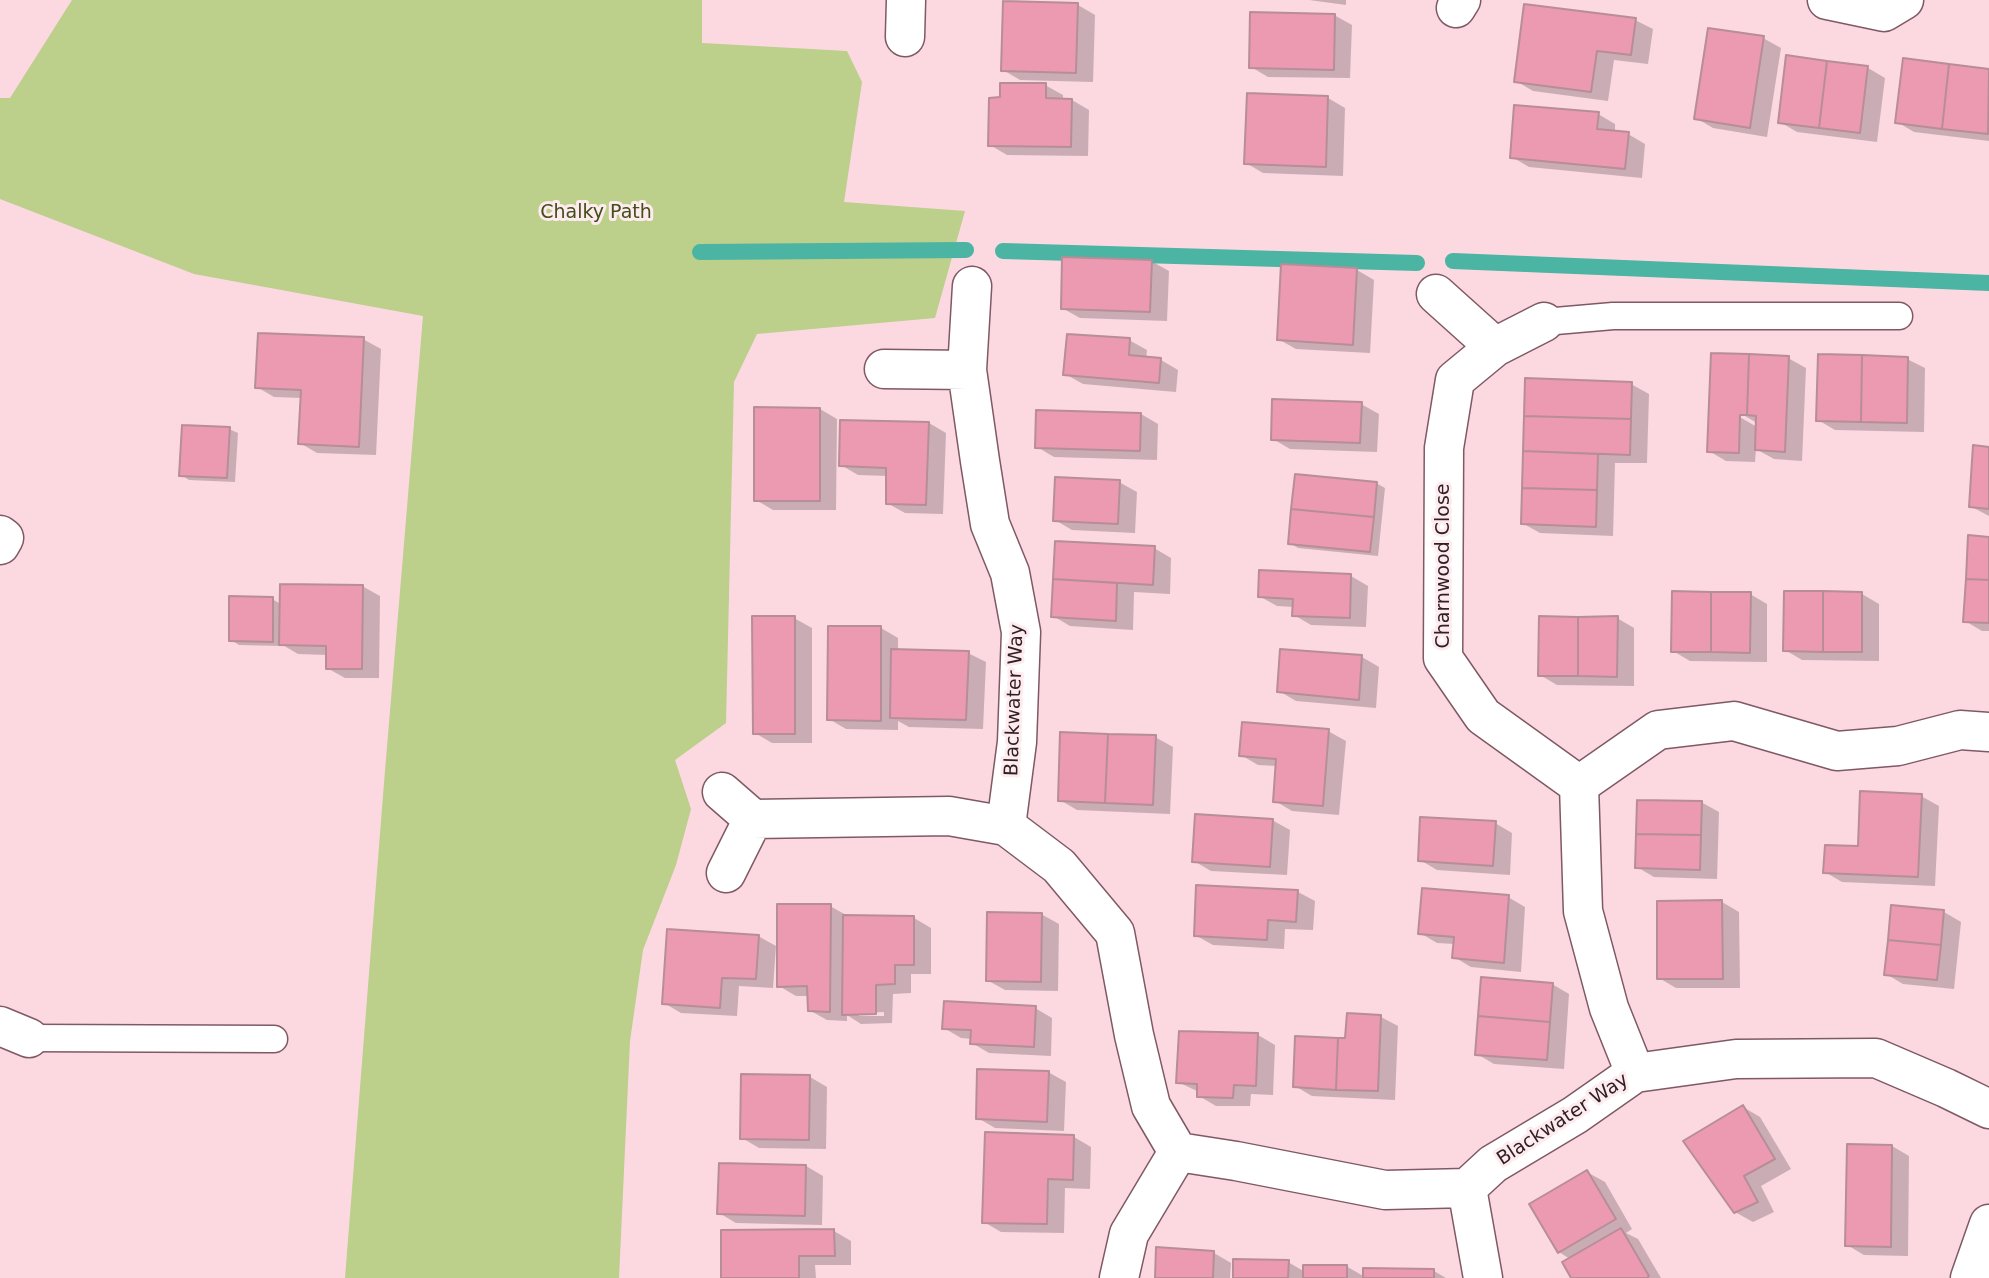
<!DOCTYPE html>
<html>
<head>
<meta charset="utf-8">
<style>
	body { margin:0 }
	canvas { display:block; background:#fcd8e1 }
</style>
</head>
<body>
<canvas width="1989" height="1278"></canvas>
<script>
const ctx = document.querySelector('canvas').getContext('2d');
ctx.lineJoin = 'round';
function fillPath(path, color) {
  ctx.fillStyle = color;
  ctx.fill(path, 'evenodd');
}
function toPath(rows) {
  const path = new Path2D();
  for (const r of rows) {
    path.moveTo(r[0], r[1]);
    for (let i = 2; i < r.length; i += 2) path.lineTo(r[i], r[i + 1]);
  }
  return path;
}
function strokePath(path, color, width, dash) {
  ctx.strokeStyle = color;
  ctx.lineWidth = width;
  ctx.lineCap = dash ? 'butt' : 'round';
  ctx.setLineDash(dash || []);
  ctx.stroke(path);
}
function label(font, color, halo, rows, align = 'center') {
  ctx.font = font + ' "DejaVu Sans",sans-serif';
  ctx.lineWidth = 6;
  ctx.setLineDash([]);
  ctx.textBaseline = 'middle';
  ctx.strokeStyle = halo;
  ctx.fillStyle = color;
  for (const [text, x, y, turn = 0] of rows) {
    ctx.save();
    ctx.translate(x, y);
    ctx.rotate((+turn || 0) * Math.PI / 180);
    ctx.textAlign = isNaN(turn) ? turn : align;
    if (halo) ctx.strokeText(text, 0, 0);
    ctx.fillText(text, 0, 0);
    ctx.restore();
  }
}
fillPath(toPath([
	[72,0,702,0,702,43,847,51,862,82,844,202,965,211,935,318,757,334,734,382,726,723,675,760,691,809,676,865,643,950,630,1041,619,1278,345,1278,384,783,423,316,194,274,0,199,0,98,10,98]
]), '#bccf8b');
fillPath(toPath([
	[1309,0,1346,0,1346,5],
	[1078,5,1095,15,1093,82,1020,80,1003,70],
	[1334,15,1352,25,1350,78,1268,77,1251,67],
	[1635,20,1653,29,1648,64,1614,60,1608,101,1533,91,1516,81],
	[1763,38,1781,48,1767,137,1713,128,1696,118],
	[1904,60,1989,71,1989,141,1914,132,1897,122],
	[1868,68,1885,78,1877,142,1797,132,1780,122],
	[1045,85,1063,95,1063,100,1072,100,1089,110,1088,156,1007,155,990,145,1001,99],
	[1249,95,1328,98,1345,108,1343,176,1263,173,1246,163],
	[1598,114,1615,124,1615,133,1628,134,1645,144,1642,178,1529,167,1512,157],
	[1151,261,1169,271,1167,321,1080,318,1062,308],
	[1357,270,1374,280,1370,353,1296,349,1278,339],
	[363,339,381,349,376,455,317,453,300,443,302,398,274,397,257,387],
	[1129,340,1147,350,1146,359,1161,360,1178,370,1176,392,1083,384,1065,374],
	[1713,355,1788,358,1806,368,1802,461,1774,459,1756,449,1755,462,1726,461,1709,451],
	[1733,409,1757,423,1757,427,1731,412],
	[1907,359,1925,368,1924,432,1835,430,1818,420],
	[1527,380,1631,384,1649,394,1647,463,1615,463,1613,536,1540,533,1522,523],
	[1361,404,1379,414,1377,452,1290,449,1273,439],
	[820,409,837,419,836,510,773,510,756,500],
	[1038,411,1141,414,1158,424,1157,460,1054,457,1037,447],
	[929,423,946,433,943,514,905,513,887,503,888,476,858,475,841,465],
	[229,429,238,433,235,482,189,480,181,475],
	[1989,448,1989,516,1970,506],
	[1119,482,1137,492,1135,533,1072,530,1055,520],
	[1376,483,1385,488,1378,556,1298,548,1290,543],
	[1989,538,1989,631,1982,631,1965,621],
	[1057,543,1154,548,1171,558,1170,594,1134,592,1133,630,1070,626,1053,616],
	[1351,576,1368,586,1366,627,1311,625,1294,615,1294,607,1277,606,1259,596],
	[362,586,380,596,379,678,345,678,327,668,328,655,298,654,281,644,281,646,239,645,231,640,272,599,281,604],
	[1750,594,1767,604,1767,662,1690,661,1673,651],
	[1862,594,1879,604,1879,661,1802,660,1785,650],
	[794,618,812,628,812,743,772,743,755,733],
	[1617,618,1634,628,1634,686,1557,685,1540,675],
	[881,628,898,638,898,651,968,653,986,662,983,729,909,727,898,721,898,730,846,729,829,719],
	[1362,657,1379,667,1376,708,1296,701,1279,691],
	[1328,731,1346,741,1339,815,1292,811,1275,801,1277,766,1258,765,1241,755],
	[1155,737,1173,747,1170,814,1077,810,1060,800],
	[1921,796,1939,806,1935,886,1842,882,1825,872,1859,848],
	[1701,802,1719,812,1717,879,1654,877,1637,867],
	[1272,820,1290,830,1287,875,1211,871,1194,861],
	[1495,823,1512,833,1510,875,1437,870,1420,860],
	[1298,892,1315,901,1313,930,1285,929,1284,949,1213,945,1195,935],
	[1508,897,1525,907,1521,972,1471,967,1454,957,1455,944,1437,943,1420,933],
	[1722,902,1739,912,1740,988,1676,988,1659,978],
	[830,906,848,916,914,918,931,928,931,974,911,974,911,993,893,994,892,1023,861,1024,847,1015,847,1021,827,1020,809,1010,809,996,796,996,779,986],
	[884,1012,884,1016,859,1016,859,1013],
	[1944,912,1961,922,1954,989,1903,984,1886,974],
	[1041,914,1059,924,1058,991,1005,990,987,980],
	[758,936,776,946,773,988,739,986,737,1016,681,1013,664,1003],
	[1552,984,1569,994,1564,1069,1494,1064,1477,1054],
	[1035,1008,1052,1018,1051,1056,989,1053,972,1043,972,1039,961,1038,944,1028],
	[1381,1017,1398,1026,1395,1100,1312,1096,1295,1086,1347,1040],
	[1258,1035,1275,1045,1273,1095,1251,1094,1250,1106,1216,1106,1199,1096,1199,1092,1178,1082],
	[1048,1072,1066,1082,1064,1131,995,1128,978,1118],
	[810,1077,827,1087,826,1149,759,1148,742,1138],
	[1743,1107,1760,1117,1791,1169,1761,1186,1774,1212,1753,1222,1735,1212],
	[1074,1137,1091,1147,1090,1189,1065,1188,1064,1233,1001,1232,984,1222],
	[1892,1146,1909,1156,1908,1256,1864,1255,1847,1245],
	[806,1166,823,1176,822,1225,736,1223,719,1213],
	[1587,1172,1605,1182,1632,1229,1626,1233,1638,1239,1661,1278,1573,1278,1570,1259,1559,1252],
	[834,1231,851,1241,851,1265,815,1265,816,1278,724,1278],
	[1214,1253,1231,1263,1230,1278,1156,1278],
	[1288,1262,1305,1272,1346,1266,1365,1277,1434,1271,1446,1278,1234,1278]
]), '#0003');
strokePath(toPath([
	[1003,251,1417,263],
	[700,252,966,250],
	[1453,261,1989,283]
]), '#4bb4a3', 16);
const building = toPath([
	[1003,1,1078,3,1076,73,1001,71,1003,1],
	[1524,4,1636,18,1631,55,1597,51,1591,92,1514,82,1524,4],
	[1250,12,1335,14,1334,70,1249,68,1250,12],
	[1708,28,1764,36,1750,128,1694,119,1708,28],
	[1786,55,1827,61,1819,128,1778,123,1786,55],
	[1903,58,1949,64,1942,129,1895,123,1903,58],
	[1827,61,1868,66,1860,133,1819,128,1827,61],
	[1949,64,1989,69,1988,134,1942,129,1949,64],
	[1000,83,1046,83,1046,98,1072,99,1071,147,988,146,989,98,1000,97,1000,83],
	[1247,93,1328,96,1326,167,1244,164,1247,93],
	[1514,105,1599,112,1597,129,1629,132,1625,169,1510,158,1514,105],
	[1062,257,1152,260,1150,312,1061,309,1062,257],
	[1281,264,1357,268,1353,345,1277,340,1281,264],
	[258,333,364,337,359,447,298,444,301,390,255,388,258,333],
	[1067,334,1130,338,1129,355,1161,358,1159,383,1063,375,1067,334],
	[1711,353,1749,354,1747,415,1740,415,1739,453,1707,452,1711,353],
	[1749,354,1789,356,1785,452,1755,450,1756,416,1747,415,1749,354],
	[1818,354,1862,355,1861,422,1816,421,1818,354],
	[1862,355,1908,357,1907,423,1861,422,1862,355],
	[1525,378,1632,382,1631,419,1524,416,1525,378],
	[1272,399,1362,402,1360,443,1271,440,1272,399],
	[754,407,820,408,820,501,754,501,754,407],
	[1036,410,1141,413,1140,451,1035,448,1036,410],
	[1524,416,1631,419,1630,455,1523,451,1524,416],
	[840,420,929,422,926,505,886,504,886,468,839,466,840,420],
	[182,425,230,427,227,478,179,476,182,425],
	[1973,445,1989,447,1989,509,1969,507,1973,445],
	[1523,451,1598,454,1597,490,1522,488,1523,451],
	[1295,474,1377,482,1374,517,1291,509,1295,474],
	[1055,477,1120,480,1118,524,1053,521,1055,477],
	[1522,488,1597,490,1596,527,1521,524,1522,488],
	[1291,509,1374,517,1370,552,1288,544,1291,509],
	[1968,535,1989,537,1989,580,1966,579,1968,535],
	[1055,541,1155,546,1153,585,1053,579,1055,541],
	[1259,570,1351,574,1350,618,1292,616,1293,599,1258,597,1259,570],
	[1053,579,1117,583,1116,621,1051,617,1053,579],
	[1966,579,1989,580,1989,623,1963,622,1966,579],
	[280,584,363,585,362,669,326,669,326,646,279,645,280,584],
	[1672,591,1711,592,1711,652,1671,652,1672,591],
	[1784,591,1823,591,1823,652,1783,651,1784,591],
	[1823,591,1862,592,1862,652,1823,652,1823,591],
	[1711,592,1751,592,1750,653,1711,652,1711,592],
	[229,596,273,597,273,642,229,641,229,596],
	[752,616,795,616,795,734,753,734,752,616],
	[1539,616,1578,617,1578,676,1538,676,1539,616],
	[1618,616,1617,677,1578,676,1578,617,1618,616],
	[828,626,881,626,881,721,827,720,828,626],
	[891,649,969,651,966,720,890,718,891,649],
	[1280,649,1362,655,1359,700,1277,692,1280,649],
	[1242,722,1329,729,1323,806,1273,802,1276,759,1239,756,1242,722],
	[1060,732,1108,734,1105,803,1058,801,1060,732],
	[1108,734,1156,735,1153,805,1105,803,1108,734],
	[1860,791,1922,794,1918,877,1823,873,1825,845,1858,846,1860,791],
	[1637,800,1702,801,1701,835,1636,834,1637,800],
	[1195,814,1273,819,1270,867,1192,862,1195,814],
	[1420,817,1496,821,1493,866,1418,861,1420,817],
	[1636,834,1701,835,1700,870,1635,868,1636,834],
	[1196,885,1298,890,1296,922,1268,920,1267,940,1194,936,1196,885],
	[1422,888,1509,895,1504,963,1452,958,1454,937,1418,934,1422,888],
	[1722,900,1723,979,1657,979,1657,901,1722,900],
	[777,904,831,904,830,1012,808,1011,807,986,777,987,777,904],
	[1891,905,1944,910,1941,945,1888,940,1891,905],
	[987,912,1042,913,1041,982,986,981,987,912],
	[843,915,914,916,914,965,895,965,895,984,876,985,876,1014,842,1015,843,915],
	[667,929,759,935,756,979,722,978,720,1008,662,1004,667,929],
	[1888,940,1941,945,1937,980,1884,975,1888,940],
	[1481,977,1553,983,1550,1022,1478,1016,1481,977],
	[944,1001,1036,1006,1034,1047,970,1044,971,1030,942,1029,944,1001],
	[1347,1013,1381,1015,1378,1091,1336,1090,1338,1038,1345,1038,1347,1013],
	[1478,1016,1550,1022,1547,1060,1475,1055,1478,1016],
	[1179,1031,1258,1033,1256,1086,1234,1085,1233,1098,1197,1097,1197,1084,1176,1083,1179,1031],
	[1295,1036,1338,1038,1336,1090,1293,1087,1295,1036],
	[977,1069,1049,1071,1047,1122,976,1119,977,1069],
	[741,1074,810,1075,809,1140,740,1139,741,1074],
	[1743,1105,1775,1159,1744,1176,1758,1202,1734,1213,1683,1141,1743,1105],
	[985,1132,1074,1135,1073,1180,1048,1179,1047,1224,982,1223,985,1132],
	[1847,1144,1892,1145,1891,1247,1845,1246,1847,1144],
	[719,1163,806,1165,805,1216,717,1214,719,1163],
	[1587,1170,1616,1219,1558,1253,1529,1204,1587,1170],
	[1621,1228,1649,1276,1647,1278,1571,1278,1562,1262,1621,1228],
	[834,1229,835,1256,799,1256,799,1278,721,1278,721,1230,834,1229],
	[1156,1247,1214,1251,1213,1278,1155,1278,1156,1247],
	[1233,1259,1289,1260,1288,1278,1233,1278,1233,1259],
	[1303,1265,1347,1265,1347,1278,1303,1278,1303,1265],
	[1363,1268,1434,1269,1434,1278,1363,1278,1363,1268]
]);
fillPath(building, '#eb9ab1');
strokePath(building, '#b78d98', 2);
const lane = toPath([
	[1544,322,1613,316,1899,316],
	[29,1038,274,1039]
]);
const street = toPath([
	[1827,0,1884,12,1904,0],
	[1456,8,1461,0],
	[905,37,906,0],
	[972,286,967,370,980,461,990,524,1010,573,1021,632,1017,742,1006,826],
	[1436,294,1495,347],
	[1544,322,1495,347,1455,380,1444,448,1443,658,1483,716,1579,785,1583,911,1609,1008,1635,1073],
	[884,369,967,370],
	[0,535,4,538,0,545],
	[1579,785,1658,730,1734,721,1837,751,1898,746,1960,730,1989,732],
	[722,792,753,819,726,873],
	[753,819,949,816,1006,826,1059,866,1115,933,1134,1035,1151,1106,1178,1152],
	[0,1026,29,1038],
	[1178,1152,1236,1161,1385,1190,1467,1188,1493,1164,1575,1115,1635,1073,1736,1059,1876,1058,1946,1088,1989,1109],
	[1467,1188,1483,1278],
	[1119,1278,1129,1234,1178,1152]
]);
const secondary = toPath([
	[1970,1278,1989,1224]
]);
strokePath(lane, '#7f5964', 29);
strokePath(street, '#7f5964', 41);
strokePath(secondary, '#7f5964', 41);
strokePath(lane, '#fff', 26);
strokePath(street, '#fff', 38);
strokePath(secondary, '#fff', 38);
label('19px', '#424e19', '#fdebef', [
	["Chalky Path",596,213]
]);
label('19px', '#2f1e23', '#fdebef', [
	["Charnwood Close",1444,566,-90],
	["Blackwater Way",1015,700,-88],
	["Blackwater Way",1563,1120,-33]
]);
</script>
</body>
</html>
